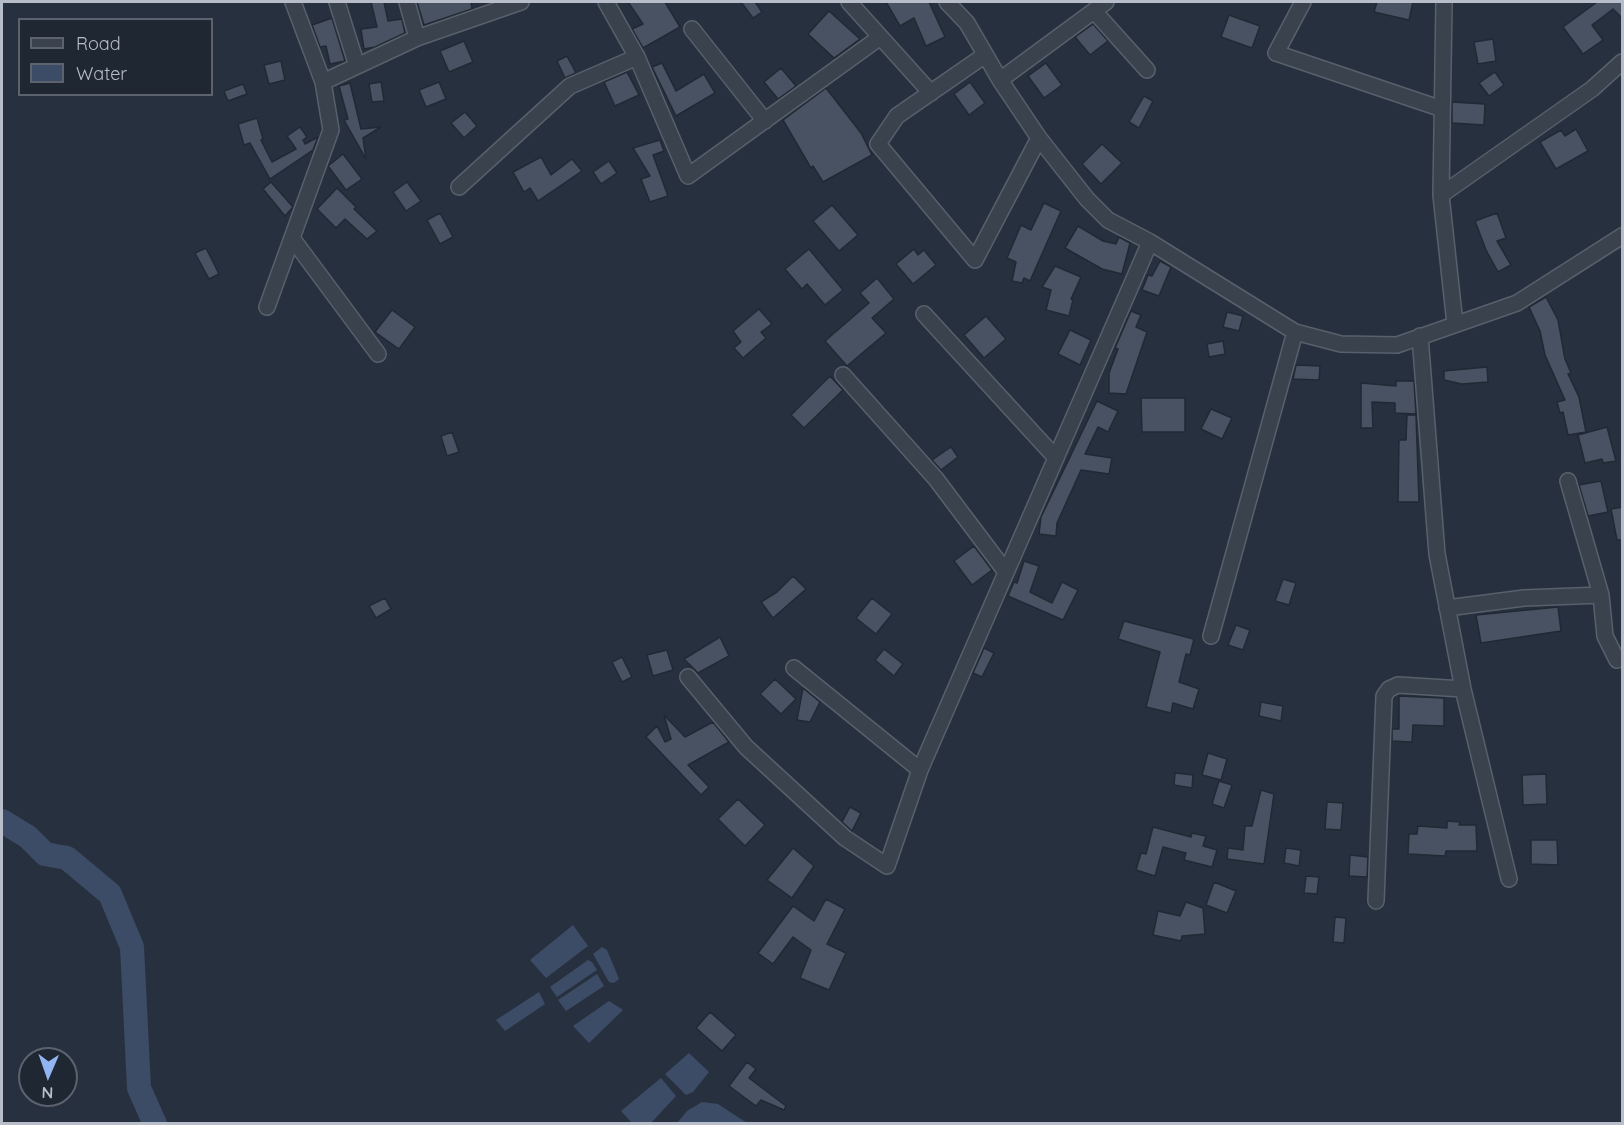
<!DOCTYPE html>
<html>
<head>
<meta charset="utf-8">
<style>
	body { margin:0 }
	#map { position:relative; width:1624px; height:1125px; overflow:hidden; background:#27303e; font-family:Quicksand,sans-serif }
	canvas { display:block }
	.frame { position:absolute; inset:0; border:3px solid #b7bdc9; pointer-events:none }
	.legend { position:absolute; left:18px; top:18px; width:195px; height:78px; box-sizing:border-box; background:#1f2733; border:2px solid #5c636f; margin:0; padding:8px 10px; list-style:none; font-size:18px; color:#b7bdc9 }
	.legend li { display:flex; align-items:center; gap:12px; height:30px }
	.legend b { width:30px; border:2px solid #5c636f }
	.north { position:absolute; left:18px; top:1047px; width:60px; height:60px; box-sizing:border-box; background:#1f2733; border:2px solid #5c636f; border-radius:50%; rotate:182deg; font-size:16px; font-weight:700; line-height:24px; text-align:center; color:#b7bdc9 }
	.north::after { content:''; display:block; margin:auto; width:21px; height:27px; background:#93b4f2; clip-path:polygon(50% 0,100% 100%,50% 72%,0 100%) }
</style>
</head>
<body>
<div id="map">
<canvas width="1624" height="1125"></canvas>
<div class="frame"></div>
<ul class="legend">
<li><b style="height:8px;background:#3a424e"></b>Road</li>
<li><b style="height:16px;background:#3d4c66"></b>Water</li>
</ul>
<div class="north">N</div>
</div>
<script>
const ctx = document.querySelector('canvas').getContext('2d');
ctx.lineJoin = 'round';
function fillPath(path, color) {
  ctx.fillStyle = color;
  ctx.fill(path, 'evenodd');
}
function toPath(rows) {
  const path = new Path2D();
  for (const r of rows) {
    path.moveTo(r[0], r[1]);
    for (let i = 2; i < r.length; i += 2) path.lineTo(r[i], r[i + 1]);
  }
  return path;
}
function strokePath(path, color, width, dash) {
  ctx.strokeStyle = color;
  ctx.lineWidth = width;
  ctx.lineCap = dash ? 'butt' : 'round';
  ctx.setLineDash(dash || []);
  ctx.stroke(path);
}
fillPath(toPath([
	[573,925,588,946,546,978,530,960],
	[602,947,607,950,619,979,614,983,609,982,593,954],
	[588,960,592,962,597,970,557,997,550,987],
	[597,974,604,986,566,1011,558,1000],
	[539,992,545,1004,505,1031,496,1020],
	[609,1001,623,1010,589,1043,573,1026],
	[689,1053,709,1072,693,1092,686,1095,665,1074],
	[661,1078,676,1096,651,1123,632,1123,621,1111],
	[702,1102,718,1104,747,1123,677,1123,687,1111]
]), '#3d4c66');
strokePath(toPath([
	[2,821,28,837,45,854,67,858,110,894,132,947,139,1088,155,1124]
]), '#3d4c66', 24);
const building = toPath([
	[371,2,384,2,388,21,402,19,405,33,375,47,364,49,361,29,377,27,371,2],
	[417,2,471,2,472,9,424,25,417,2],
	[628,2,665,2,680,27,643,48,632,29,643,24,628,2],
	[741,2,755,2,762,12,753,18,741,2],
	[886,2,929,2,945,37,926,46,914,18,900,26,886,2],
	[1377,2,1413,2,1409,20,1374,12,1377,2],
	[1597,2,1623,2,1623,19,1613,9,1592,25,1603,40,1583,54,1563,27,1597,2],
	[829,11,860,39,834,58,808,34,829,11],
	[1229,15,1260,26,1252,48,1221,37,1229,15],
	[332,18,345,61,330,64,326,46,320,47,312,25,332,18],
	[1093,24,1108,41,1090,55,1075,37,1093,24],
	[1493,39,1496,61,1478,64,1474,42,1493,39],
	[464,41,473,62,449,72,440,51,464,41],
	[567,56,576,73,565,78,557,61,567,56],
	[281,61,285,80,269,84,264,65,281,61],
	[662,63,676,91,704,74,715,93,676,116,652,67,662,63],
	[1046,63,1062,85,1044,98,1028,76,1046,63],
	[781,68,796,86,778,99,764,82,781,68],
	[627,72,639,95,615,106,604,82,627,72],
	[1495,72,1504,85,1489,96,1479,83,1495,72],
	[381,82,384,101,372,102,369,84,381,82],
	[439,82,446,99,426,107,419,90,439,82],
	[970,82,985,103,969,115,954,94,970,82],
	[350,83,361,129,381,127,363,138,366,159,344,120,348,119,339,86,350,83],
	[243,84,247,94,228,101,224,91,243,84],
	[826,88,861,133,872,155,823,182,813,166,811,168,783,120,826,88],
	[1144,96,1153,101,1139,128,1129,122,1144,96],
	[1452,102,1485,104,1484,125,1452,123,1452,102],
	[465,112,477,126,464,138,451,123,465,112],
	[257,118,263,139,261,140,272,162,296,149,287,136,300,127,307,137,303,140,305,144,318,137,313,150,270,179,250,143,244,145,238,124,257,118],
	[1576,129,1588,151,1556,169,1540,142,1561,130,1565,136,1576,129],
	[660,140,664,151,653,155,668,196,650,202,641,179,650,176,633,148,660,140],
	[1102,144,1122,163,1101,184,1082,164,1102,144],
	[343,154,362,179,346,190,328,166,343,154],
	[541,157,551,175,572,159,582,171,538,201,530,188,524,192,513,172,541,157],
	[609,161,617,173,601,184,593,172,609,161],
	[271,182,293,207,285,216,263,189,271,182],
	[407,182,421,201,406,211,393,192,407,182],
	[337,188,356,207,354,209,377,231,367,239,345,219,336,228,317,209,337,188],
	[1044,203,1061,211,1030,281,1024,278,1022,283,1012,281,1016,262,1007,258,1021,225,1031,230,1044,203],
	[832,205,858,235,839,251,813,221,832,205],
	[440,213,453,237,440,244,427,220,440,213],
	[1497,213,1506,238,1497,241,1511,265,1498,272,1486,250,1475,221,1497,213],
	[1078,226,1103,241,1116,244,1119,237,1130,243,1122,274,1102,269,1065,248,1078,226],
	[206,248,219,274,209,279,195,253,206,248],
	[809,249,843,290,825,305,807,284,802,289,785,269,809,249],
	[914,249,918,255,924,250,936,265,913,284,896,264,914,249],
	[1160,261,1171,267,1159,296,1142,290,1148,275,1152,276,1160,261],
	[1055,266,1081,277,1071,299,1073,300,1069,316,1046,310,1051,290,1042,287,1055,266],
	[877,278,894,299,872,318,886,333,847,366,825,341,869,303,860,293,877,278],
	[1546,297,1558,320,1565,359,1571,373,1568,374,1579,397,1586,432,1568,435,1563,412,1560,413,1557,402,1565,400,1545,355,1540,331,1529,307,1546,297],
	[759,309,772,324,761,332,766,338,743,358,734,348,741,342,733,331,759,309],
	[392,310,415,327,399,349,375,332,392,310],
	[1131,311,1141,315,1136,327,1147,332,1126,394,1109,393,1109,373,1118,349,1115,348,1131,311],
	[1227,312,1243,316,1239,331,1223,327,1227,312],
	[986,316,1006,339,984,358,964,335,986,316],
	[1070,330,1091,340,1080,365,1058,354,1070,330],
	[1223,341,1225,354,1209,357,1207,344,1223,341],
	[1296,365,1320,366,1319,380,1293,379,1296,365],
	[1487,367,1488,382,1462,384,1444,380,1444,371,1487,367],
	[830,376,843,390,804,428,791,415,830,376],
	[1396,381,1414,381,1416,414,1395,413,1395,403,1372,402,1373,428,1361,428,1361,383,1396,386,1396,381],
	[1141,398,1185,398,1185,432,1142,432,1141,398],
	[1097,401,1118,411,1108,432,1098,427,1085,454,1112,458,1109,474,1081,470,1057,523,1056,536,1039,534,1041,517,1097,401],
	[1211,409,1232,418,1222,439,1201,429,1211,409],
	[1407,415,1416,415,1419,502,1398,502,1399,440,1406,440,1407,415],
	[1607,427,1616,461,1603,463,1602,459,1585,463,1578,435,1607,427],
	[452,432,459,452,447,456,441,436,452,432],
	[951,447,958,457,941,470,932,460,951,447],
	[1601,481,1608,512,1588,516,1579,485,1601,481],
	[1623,507,1623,540,1617,540,1611,509,1623,507],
	[974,546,992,570,972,585,954,561,974,546],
	[1024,561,1039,566,1030,592,1052,603,1062,582,1078,590,1063,620,1008,596,1014,582,1017,583,1024,561],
	[793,576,806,589,773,618,761,602,777,592,793,576],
	[1283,579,1296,583,1289,605,1275,601,1283,579],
	[385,598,391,609,376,618,369,606,385,598],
	[872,598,892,614,876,634,856,618,872,598],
	[1558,607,1561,631,1481,643,1476,615,1558,607],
	[1124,621,1194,639,1190,655,1186,654,1179,682,1199,689,1193,709,1173,703,1171,713,1146,707,1160,652,1118,639,1124,621],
	[1236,625,1250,630,1243,650,1228,645,1236,625],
	[720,637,729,656,698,673,684,659,720,637],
	[984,648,994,653,982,677,973,673,984,648],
	[884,649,903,664,894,676,875,660,884,649],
	[667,650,673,670,653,676,647,655,667,650],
	[622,657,632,677,622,682,612,662,622,657],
	[775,679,796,699,781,714,760,694,775,679],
	[803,688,820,702,810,722,797,720,803,688],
	[1399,696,1444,698,1444,726,1413,725,1412,742,1392,741,1392,729,1399,729,1399,696],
	[1261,702,1283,706,1281,721,1259,716,1261,702],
	[664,715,685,737,713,722,729,742,688,765,709,787,701,795,646,737,657,726,665,742,671,739,664,715],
	[1208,753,1227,759,1221,780,1202,775,1208,753],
	[1175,773,1193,775,1192,788,1174,785,1175,773],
	[1546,774,1547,804,1523,805,1522,775,1546,774],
	[1219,781,1232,785,1224,808,1212,804,1219,781],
	[1261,790,1274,794,1264,864,1227,859,1228,848,1243,850,1245,826,1252,826,1261,790],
	[738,799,765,825,745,846,718,819,738,799],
	[1327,802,1343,803,1341,830,1325,829,1327,802],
	[850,807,861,813,852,831,842,822,850,807],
	[1447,821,1460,822,1459,825,1476,825,1477,851,1446,851,1445,856,1408,854,1409,834,1417,834,1418,826,1447,828,1447,821],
	[1153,827,1191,837,1192,833,1206,836,1203,846,1217,850,1212,867,1184,860,1186,853,1163,847,1155,876,1136,870,1141,853,1146,854,1153,827],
	[1531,840,1557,840,1558,865,1531,864,1531,840],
	[793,848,814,866,792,898,767,880,793,848],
	[1286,848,1301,850,1299,866,1284,863,1286,848],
	[1350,855,1368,857,1367,877,1349,876,1350,855],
	[1306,876,1319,877,1317,894,1304,893,1306,876],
	[1214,882,1236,891,1227,913,1206,905,1214,882],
	[826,899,845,909,827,944,846,953,829,990,800,978,811,950,793,937,773,964,758,953,793,906,814,921,826,899],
	[1186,902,1203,908,1205,934,1182,936,1181,941,1153,935,1158,911,1180,916,1186,902],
	[1335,917,1346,918,1344,943,1333,942,1335,917],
	[710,1012,736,1035,722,1051,696,1028,710,1012],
	[747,1062,756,1069,749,1078,786,1106,784,1110,761,1100,756,1106,729,1086,747,1062]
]);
fillPath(building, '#485262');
strokePath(building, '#212935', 1.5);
const minor = toPath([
	[293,2,323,82,417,38,521,2],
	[337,2,357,66],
	[407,2,417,38],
	[606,2,637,57,688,176,879,38],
	[849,2,931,93],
	[947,2,967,23,1000,80,1106,2],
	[1303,2,1276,53,1442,109],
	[1444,2,1441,195,1455,324],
	[1094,11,1147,70],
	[692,29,765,121],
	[985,55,897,116,878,144,975,260,1039,138],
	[1000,80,1039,138,1087,199,1108,220,1150,242,1295,332,1341,344,1397,345,1517,303,1622,236],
	[459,187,570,86,637,57],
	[1441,195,1592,89,1622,62],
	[292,238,378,354],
	[267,307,331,130,323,82],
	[924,314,1056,458],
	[1420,336,1437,554,1463,689,1509,879],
	[843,375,936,479,1006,572],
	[1568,481,1601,595,1605,636,1617,660,1622,658],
	[1447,608,1524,598,1601,595],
	[1211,636,1295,332],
	[794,668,920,770],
	[688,677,746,747,845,838,887,866,920,770,1150,242],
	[1376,901,1384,696,1389,689,1398,685,1463,689]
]);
strokePath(minor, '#58606c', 18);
strokePath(minor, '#3a424e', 15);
</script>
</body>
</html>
